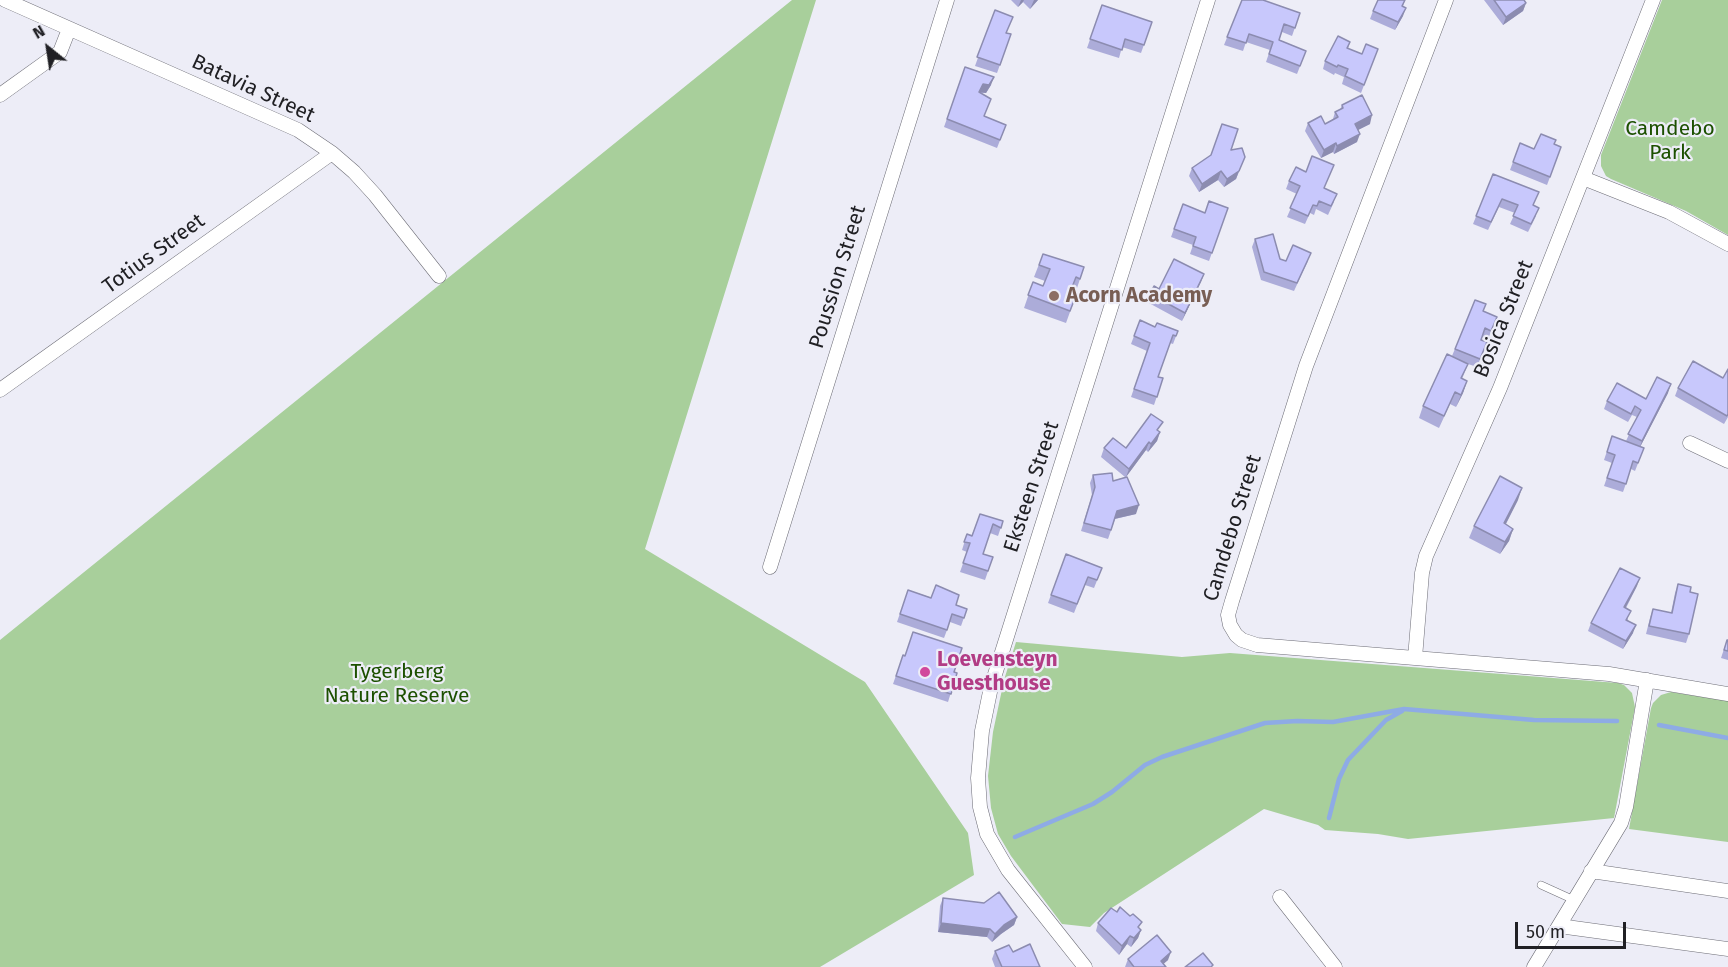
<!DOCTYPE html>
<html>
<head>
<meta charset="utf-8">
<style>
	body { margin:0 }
	#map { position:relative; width:1728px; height:967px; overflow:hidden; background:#ededf7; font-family:"Fira Sans",sans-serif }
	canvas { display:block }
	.north { position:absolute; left:18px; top:18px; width:60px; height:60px; -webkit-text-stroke:4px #ededf7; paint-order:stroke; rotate:330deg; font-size:16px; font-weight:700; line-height:24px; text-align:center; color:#202024 }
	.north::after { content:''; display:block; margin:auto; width:21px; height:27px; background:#202024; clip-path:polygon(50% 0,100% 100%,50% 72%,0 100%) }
	.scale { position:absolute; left:1515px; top:922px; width:111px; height:27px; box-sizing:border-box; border:3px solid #202024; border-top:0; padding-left:8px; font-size:18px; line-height:21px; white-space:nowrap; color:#202024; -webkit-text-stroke:4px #ededf7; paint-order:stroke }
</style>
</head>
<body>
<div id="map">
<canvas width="1728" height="967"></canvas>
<div class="north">N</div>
<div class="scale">50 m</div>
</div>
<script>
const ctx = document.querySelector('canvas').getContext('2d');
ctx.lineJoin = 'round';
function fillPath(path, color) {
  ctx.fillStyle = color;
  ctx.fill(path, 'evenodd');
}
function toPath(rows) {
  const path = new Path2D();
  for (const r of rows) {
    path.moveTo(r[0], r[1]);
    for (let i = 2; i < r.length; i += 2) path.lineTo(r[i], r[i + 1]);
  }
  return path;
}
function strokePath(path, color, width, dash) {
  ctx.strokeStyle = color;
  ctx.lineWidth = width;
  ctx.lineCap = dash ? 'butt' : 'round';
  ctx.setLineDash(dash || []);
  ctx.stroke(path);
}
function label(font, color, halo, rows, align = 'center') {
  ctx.font = font + ' "Fira Sans",sans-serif';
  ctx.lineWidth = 4.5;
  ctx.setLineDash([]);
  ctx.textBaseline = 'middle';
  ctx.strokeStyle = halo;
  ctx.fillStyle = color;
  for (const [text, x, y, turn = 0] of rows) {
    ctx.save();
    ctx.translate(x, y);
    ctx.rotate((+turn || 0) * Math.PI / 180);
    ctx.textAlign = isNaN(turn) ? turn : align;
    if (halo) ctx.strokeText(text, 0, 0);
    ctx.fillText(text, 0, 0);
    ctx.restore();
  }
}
fillPath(toPath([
	[792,0,816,0,645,549,865,682,968,833,974,875,820,967,0,967,0,640],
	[1662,0,1728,0,1728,235,1686,211,1611,179,1606,176,1601,166,1601,155],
	[1016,642,1182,657,1230,653,1618,683,1624,685,1632,693,1635,707,1614,818,1408,839,1378,834,1325,830,1318,825,1264,809,1104,913,1090,927,1062,924,1011,856,998,834,991,808,988,776,993,732,1004,680],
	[1671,692,1728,701,1728,842,1629,829,1651,708,1653,703,1661,695]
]), '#a8cf9b');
strokePath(toPath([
	[1659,725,1728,738],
	[1329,818,1339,779,1348,760,1386,720,1402,711],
	[1015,837,1093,804,1112,792,1145,765,1162,757,1265,723,1297,721,1333,722,1404,709,1534,720,1617,721]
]), '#8eabe5', 4.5);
const service = toPath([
	[1541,885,1574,900]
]);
const minor = toPath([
	[5,0,298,130,332,153,354,172,375,195,439,276],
	[1446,0,1306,366,1232,601,1228,615,1230,625,1236,635,1242,640,1257,645,1609,674,1728,694],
	[0,95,60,52,69,29],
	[1583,178,1669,212,1728,244],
	[0,390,332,153],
	[1690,443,1728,461],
	[770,567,947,0],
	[1415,658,1422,573,1426,556,1500,388,1653,0],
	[1591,871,1728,891],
	[1280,897,1335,967],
	[1559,926,1728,949],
	[1085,967,1008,870,987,834,980,807,978,778,982,731,991,687,1208,0],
	[1534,967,1621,823,1626,807,1647,680]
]);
strokePath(service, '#6d6d76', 8);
strokePath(minor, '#6d6d76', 15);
strokePath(service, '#fff', 7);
strokePath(minor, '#fff', 14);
fillPath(toPath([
	[1011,0,1038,0,1030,9,1023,2,1018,7],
	[1242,0,1300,13,1292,36,1282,32,1279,40,1306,51,1297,74,1266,62,1270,50,1246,42,1243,51,1224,45],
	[1405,0,1403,6,1403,16,1395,30,1370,19,1373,11],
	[1484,0,1524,0,1526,3,1523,11,1503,25],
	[1102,5,1152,22,1141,53,1122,47,1119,58,1087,48],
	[995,10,1007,33,1011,34,997,73,975,66],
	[1350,42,1348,49,1362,54,1378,49,1361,93,1342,84,1344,77,1335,73,1334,75,1323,69,1325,61],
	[965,67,991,85,986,93,979,93,984,116,1006,125,997,148,944,127],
	[1342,105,1370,124,1358,130,1357,142,1334,154,1333,152,1321,158,1305,131,1308,123,1325,124,1333,119,1335,112,1340,110],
	[1520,143,1534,149,1554,144,1550,177,1547,185,1510,170],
	[1231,150,1245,157,1236,179,1224,187,1218,180,1199,192,1189,176,1192,168],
	[1493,174,1534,205,1536,216,1528,232,1510,224,1515,213,1499,207,1488,230,1473,224],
	[1289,181,1325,188,1334,202,1328,215,1316,209,1314,215,1310,213,1305,224,1287,217,1297,194,1286,189],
	[1183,204,1205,213,1228,208,1209,261,1190,254,1193,245,1171,237],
	[1255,239,1280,259,1286,261,1308,261,1294,291,1261,280,1252,247],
	[1043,254,1084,267,1076,291,1071,289,1069,295,1075,298,1066,323,1024,308,1033,282,1043,286,1045,281,1034,277],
	[1204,274,1182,321,1147,302,1150,294,1159,289],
	[1475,300,1483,311,1497,317,1488,339,1482,337,1481,340,1487,342,1477,367,1468,364,1462,379,1467,381,1463,393,1456,407,1450,404,1439,428,1419,418,1423,406,1452,356],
	[1140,320,1155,327,1178,331,1173,344,1170,343,1158,377,1163,378,1154,405,1131,397,1147,351,1131,344],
	[1693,361,1728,417,1724,424,1675,396,1678,388],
	[1668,393,1640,447,1644,448,1635,471,1631,469,1623,492,1604,486,1612,463,1604,460,1612,436,1626,441,1637,417,1632,415,1628,422,1604,409,1607,401,1646,399],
	[1160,432,1157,441,1148,452,1146,450,1126,477,1136,514,1115,519,1108,539,1081,531,1092,495,1090,483,1093,475,1113,481,1125,477,1101,457,1104,448,1126,448],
	[1518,500,1506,524,1513,529,1509,541,1500,554,1469,538,1474,526],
	[980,514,1003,521,998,536,990,533,983,554,993,557,985,580,960,572,967,552,962,550,967,534,972,535],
	[1066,554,1102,568,1094,588,1085,585,1074,613,1048,603],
	[1678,584,1689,634,1686,643,1646,634,1650,618,1653,609,1671,613,1675,593],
	[1637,586,1626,608,1628,620,1633,633,1623,649,1588,631,1591,623],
	[908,590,967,609,961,626,950,622,944,638,897,622],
	[1727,640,1728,640,1728,660,1721,658],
	[903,655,957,673,948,702,893,684],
	[943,898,1017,917,1014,925,1001,934,992,942,987,937,938,932,940,906],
	[1098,923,1139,928,1141,930,1138,938,1131,947,1127,944,1119,955,1096,931],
	[995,951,1013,952,1040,967,995,967,992,959],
	[1128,959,1168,960,1163,964,1166,967,1125,967]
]), '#acacd9');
fillPath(toPath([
	[1021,0,1024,0,1023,2,1018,7],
	[1034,0,1038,0,1030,9],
	[1526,3,1523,11,1503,25,1506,17],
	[1406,8,1403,16,1395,30,1398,22],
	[994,77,991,85,986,93,979,92,983,84],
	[1372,115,1370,124,1352,133,1355,124],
	[1360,134,1357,142,1334,154,1337,146],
	[1336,143,1333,152,1321,158,1324,150],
	[1221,171,1218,180,1199,192,1202,184],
	[1239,171,1236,179,1224,187,1227,179],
	[1204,274,1201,282,1182,321,1185,313],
	[1467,381,1463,393,1456,407,1461,395],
	[1671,384,1668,393,1639,449,1642,441],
	[1160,432,1157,441,1148,452,1151,444],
	[1149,442,1146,450,1126,477,1129,469],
	[1522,488,1518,500,1500,535,1504,523],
	[1139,505,1136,514,1114,519,1117,511],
	[1513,529,1509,541,1500,554,1505,542],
	[1640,578,1637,586,1621,616,1624,607],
	[1636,625,1633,633,1623,649,1626,641],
	[1017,917,1014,925,1001,934,992,942,995,934,1004,925],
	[941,923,990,929,987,937,938,932],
	[1141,930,1138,938,1131,947,1134,938],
	[1130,936,1127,944,1119,955,1122,946],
	[1171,952,1168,960,1160,967,1161,961]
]), '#8c8cb0');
const building = toPath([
	[1242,0,1263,0,1300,13,1295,28,1284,24,1279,40,1306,51,1300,66,1269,54,1273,42,1249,34,1246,43,1227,37,1242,0],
	[1378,0,1405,0,1402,6,1406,8,1398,22,1373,11,1378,0],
	[1494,0,1524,0,1526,3,1506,17,1494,0],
	[1102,5,1152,22,1144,45,1125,39,1122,50,1090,39,1102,5],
	[995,10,1013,17,1006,33,1011,34,1000,65,977,57,995,10],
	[1338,36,1350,42,1347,48,1362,54,1366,44,1378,49,1364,85,1345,76,1348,69,1338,65,1337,67,1325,61,1338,36],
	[965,67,994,77,989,85,983,84,979,92,991,99,984,116,1006,125,1000,140,947,119,965,67],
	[1362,95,1372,115,1355,124,1360,134,1337,146,1336,143,1324,150,1308,123,1321,116,1325,124,1338,117,1335,112,1343,108,1342,105,1362,95],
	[1222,124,1238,129,1231,150,1242,148,1245,157,1239,171,1227,179,1221,171,1202,184,1192,168,1211,155,1222,124],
	[1541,134,1556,140,1554,144,1561,147,1550,177,1513,162,1520,143,1534,149,1541,134],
	[1312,156,1334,165,1324,188,1337,194,1331,206,1319,201,1317,206,1313,205,1308,216,1290,208,1300,186,1289,181,1296,167,1306,172,1312,156],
	[1493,174,1539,192,1533,205,1539,208,1531,224,1513,216,1518,205,1502,199,1491,222,1476,216,1493,174],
	[1209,201,1228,208,1212,253,1193,246,1196,237,1174,229,1183,204,1205,213,1209,201],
	[1273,234,1280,259,1286,261,1293,245,1311,253,1297,283,1264,272,1255,239,1273,234],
	[1043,254,1084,267,1080,279,1076,277,1069,295,1075,298,1070,311,1028,295,1033,282,1043,286,1050,269,1039,265,1043,254],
	[1174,259,1204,274,1185,313,1150,294,1154,286,1159,289,1174,259],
	[1475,300,1486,304,1483,311,1497,317,1491,331,1485,328,1481,340,1487,342,1480,359,1455,349,1475,300],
	[1140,320,1155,327,1157,323,1178,331,1176,336,1173,335,1158,377,1163,378,1157,397,1134,389,1150,343,1134,336,1140,320],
	[1447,354,1468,364,1461,378,1467,381,1461,395,1455,392,1444,416,1423,406,1447,354],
	[1693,361,1723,378,1728,369,1728,414,1727,416,1678,388,1693,361],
	[1657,377,1671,384,1642,441,1628,434,1641,410,1635,406,1631,414,1607,401,1617,383,1646,399,1657,377],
	[1151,414,1163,422,1157,430,1160,432,1151,444,1149,442,1129,469,1104,448,1113,438,1126,448,1151,414],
	[1612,436,1644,448,1638,463,1633,461,1626,484,1607,478,1615,455,1607,452,1612,436],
	[1112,473,1113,481,1127,477,1139,505,1117,511,1111,530,1084,523,1095,487,1093,475,1112,473],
	[1500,476,1522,488,1504,523,1513,529,1505,542,1474,526,1500,476],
	[980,514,1003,521,1001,528,993,524,983,554,993,557,988,571,963,563,970,543,964,542,967,534,972,536,980,514],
	[1066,554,1102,568,1097,580,1088,577,1077,604,1051,595,1066,554],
	[1620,568,1640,578,1624,607,1631,611,1626,620,1636,625,1626,641,1591,623,1620,568],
	[1678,584,1691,587,1690,592,1698,594,1689,634,1649,626,1653,609,1672,613,1678,584],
	[936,585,959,595,956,605,967,609,964,618,952,614,947,630,900,614,908,590,931,598,936,585],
	[913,632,962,648,954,672,957,673,951,694,896,676,903,655,905,656,913,632],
	[1727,640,1728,640,1728,651,1724,650,1727,640],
	[999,892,1017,917,1004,925,995,934,990,929,941,923,943,898,984,903,999,892],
	[1120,907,1130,916,1133,914,1142,922,1138,927,1141,930,1134,938,1130,936,1122,946,1098,923,1111,908,1117,912,1120,907],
	[1157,935,1171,952,1161,961,1166,967,1134,967,1128,959,1157,935],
	[1030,944,1040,967,1002,967,995,951,1009,945,1013,952,1030,944],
	[1203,953,1213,965,1211,967,1185,967,1203,953]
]);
fillPath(building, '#c8c8fc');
strokePath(building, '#8c8cb0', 1.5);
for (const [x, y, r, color] of [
	[1054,296,6,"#8d6e63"],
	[925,672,6,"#d1479c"]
]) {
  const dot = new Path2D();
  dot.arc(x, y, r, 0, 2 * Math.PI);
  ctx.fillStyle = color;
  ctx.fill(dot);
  strokePath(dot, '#ededf7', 2);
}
label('21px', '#202024', '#ededf7', [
	["Batavia Street",253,89,25],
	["Totius Street",154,254,-36],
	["Poussion Street",838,277,-73],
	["Bosica Street",1504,319,-68],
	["Eksteen Street",1032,487,-72],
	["Camdebo Street",1233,528,-73]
]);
label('21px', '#1c5000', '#ededf7', [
	["Camdebo",1670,129],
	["Park",1670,153],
	["Tygerberg",397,672],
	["Nature Reserve",397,696]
]);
label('bold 21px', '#785e54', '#ededf7', [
	["Acorn Academy",1066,296]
], 'left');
label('bold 21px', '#b23c85', '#ededf7', [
	["Loevensteyn",937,660],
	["Guesthouse",937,684]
], 'left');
</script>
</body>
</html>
